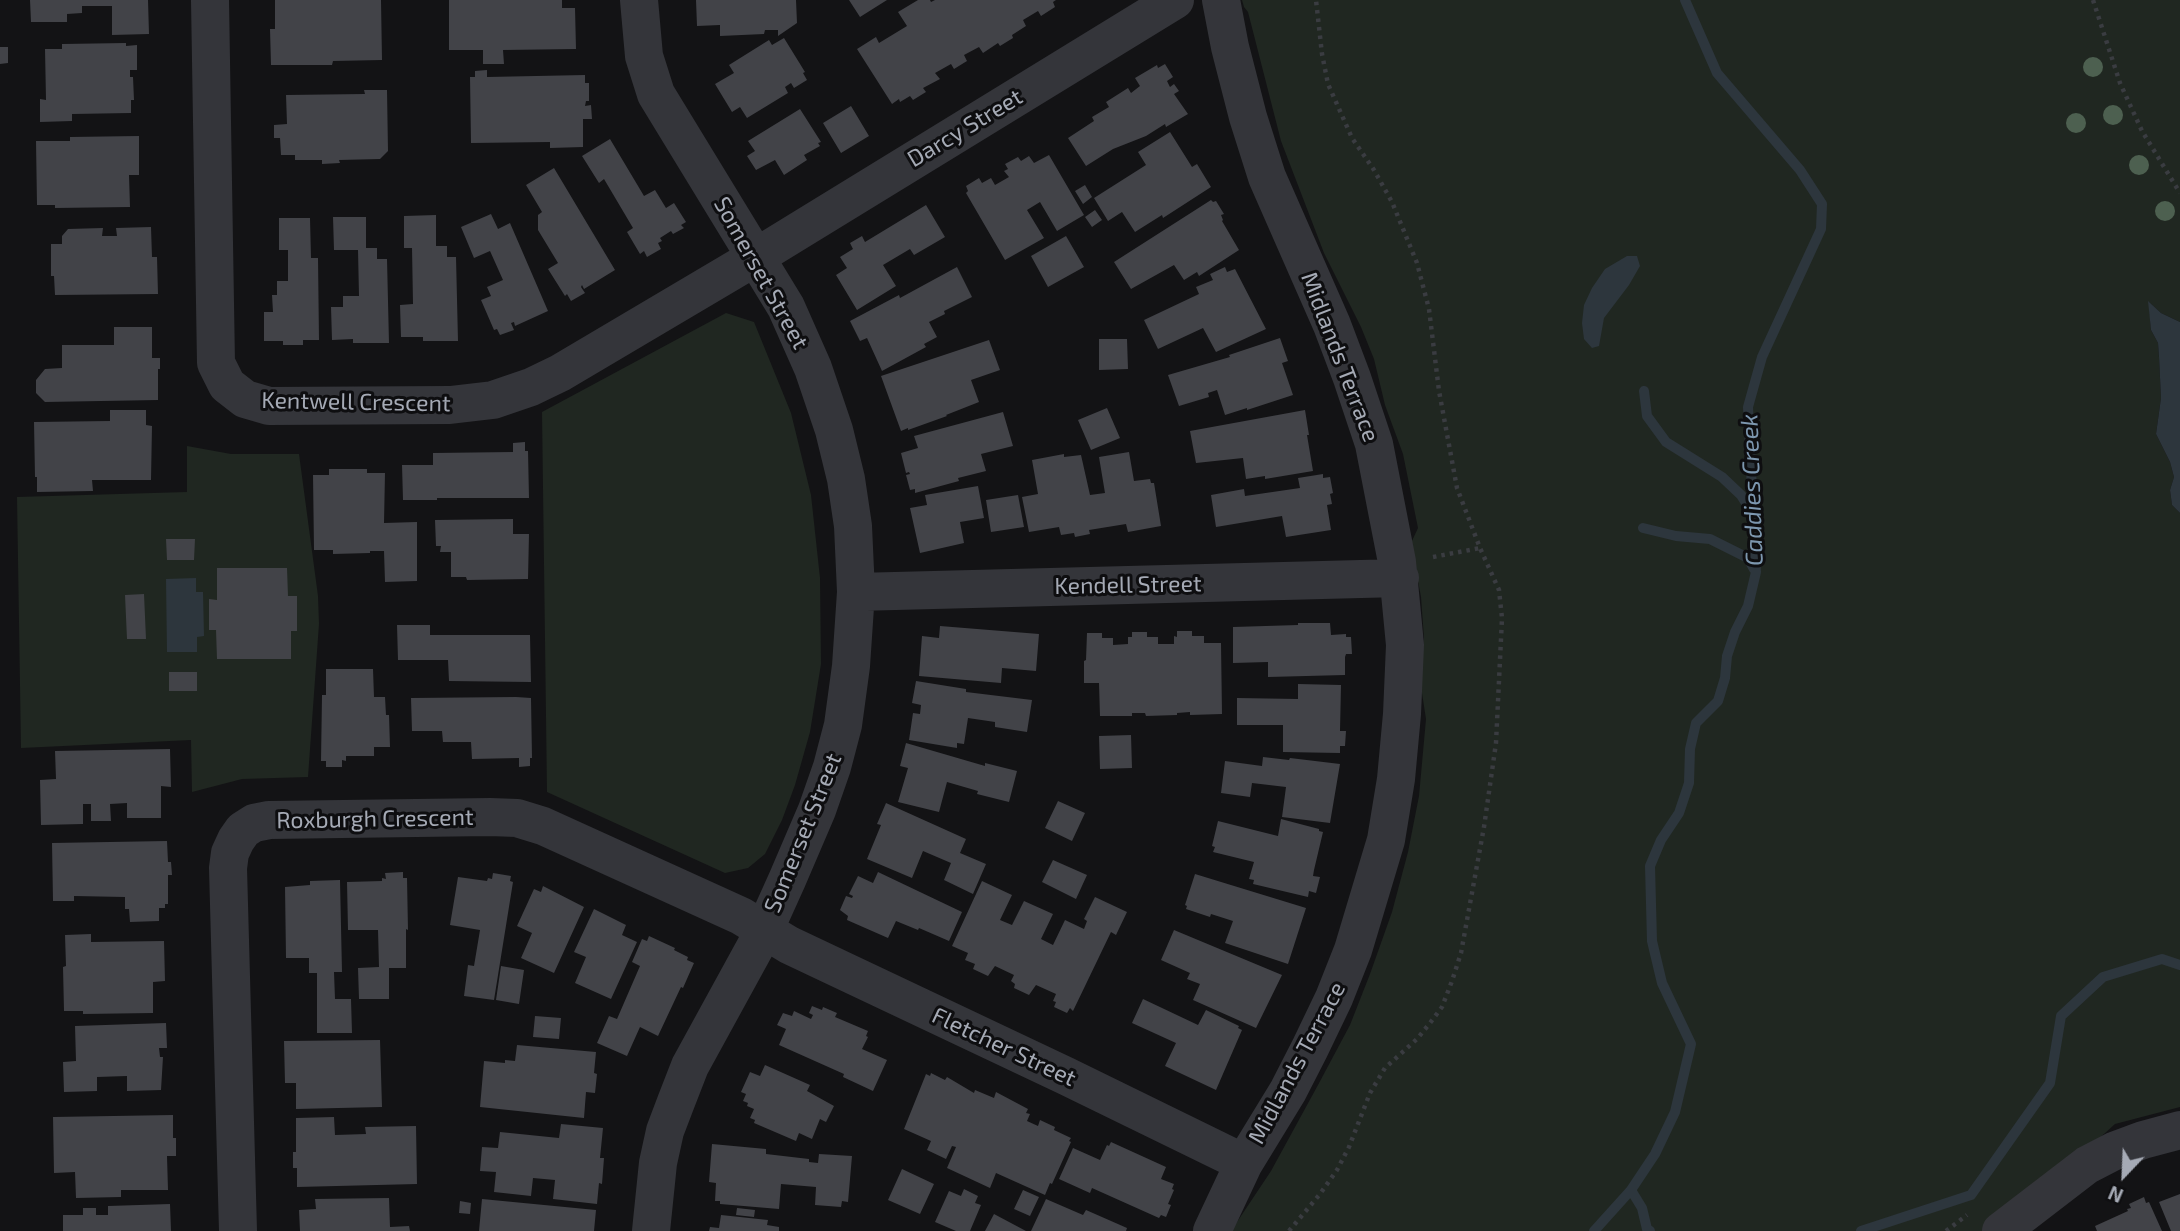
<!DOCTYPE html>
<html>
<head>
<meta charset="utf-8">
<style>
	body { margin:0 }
	#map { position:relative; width:2180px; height:1231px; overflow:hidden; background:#131315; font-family:"Exo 2",sans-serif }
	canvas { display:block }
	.north { position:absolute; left:2089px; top:1140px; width:70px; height:70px; -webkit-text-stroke:5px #0e0e10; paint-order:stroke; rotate:203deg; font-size:19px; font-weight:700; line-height:28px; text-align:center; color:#a5aab5 }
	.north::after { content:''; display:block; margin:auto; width:24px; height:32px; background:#a5aab5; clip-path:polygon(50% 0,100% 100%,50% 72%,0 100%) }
</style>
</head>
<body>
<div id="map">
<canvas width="2180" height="1231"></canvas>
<div class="north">N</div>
</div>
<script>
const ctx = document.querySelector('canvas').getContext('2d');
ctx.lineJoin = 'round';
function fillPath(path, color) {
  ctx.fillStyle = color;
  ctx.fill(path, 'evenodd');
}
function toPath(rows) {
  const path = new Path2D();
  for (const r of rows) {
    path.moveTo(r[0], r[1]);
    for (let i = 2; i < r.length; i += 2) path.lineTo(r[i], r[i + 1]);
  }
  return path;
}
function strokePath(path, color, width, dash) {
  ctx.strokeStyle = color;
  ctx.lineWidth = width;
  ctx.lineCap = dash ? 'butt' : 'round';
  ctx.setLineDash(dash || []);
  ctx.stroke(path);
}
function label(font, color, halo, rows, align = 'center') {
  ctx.font = font + ' "Exo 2",sans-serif';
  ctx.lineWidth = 6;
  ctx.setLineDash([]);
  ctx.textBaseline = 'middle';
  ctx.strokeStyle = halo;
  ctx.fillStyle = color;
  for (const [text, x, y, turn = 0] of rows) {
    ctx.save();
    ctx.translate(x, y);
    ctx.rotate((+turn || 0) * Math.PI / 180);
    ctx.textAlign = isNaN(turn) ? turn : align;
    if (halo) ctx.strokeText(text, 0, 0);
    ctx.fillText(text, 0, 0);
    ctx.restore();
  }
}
fillPath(toPath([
	[1242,0,2180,0,2180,322,2161,313,2149,302,2151,330,2158,343,2159,357,2161,398,2156,434,2170,462,2174,477,2170,490,2172,505,2180,513,2180,1107,2115,1124,2073,1162,1990,1231,1231,1231,1271,1171,1318,1085,1350,1025,1370,974,1392,912,1408,852,1419,796,1426,719,1420,680,1424,638,1421,597,1411,543,1418,528,1403,454,1385,405,1374,359,1361,327,1324,253,1281,141,1248,12,1244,7],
	[726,313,754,322,791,413,811,495,820,578,821,664,810,732,795,785,782,820,765,854,748,868,725,873,547,792,542,412],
	[187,446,231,454,299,454,318,596,319,624,308,777,242,779,192,792,191,740,21,748,17,497,187,492]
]), '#202721');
fillPath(toPath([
	[1627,256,1637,256,1640,266,1629,285,1604,318,1599,346,1592,348,1584,339,1582,323,1584,305,1592,288,1605,269],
	[2148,301,2161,313,2180,322,2180,513,2172,505,2170,490,2174,477,2170,462,2156,434,2161,398,2159,357,2158,343,2151,330],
	[196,578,196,592,203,592,204,636,197,637,197,652,167,652,166,579]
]), '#2d363d');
strokePath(toPath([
	[1644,391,1647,416,1666,442,1722,477,1741,495,1753,514],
	[1643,528,1676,536,1710,539,1748,558,1754,569],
	[1631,1190,1642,1208,1647,1229,1650,1231],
	[1594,1231,1631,1190,1655,1154,1675,1112,1691,1044,1662,983,1652,941,1650,866,1661,840,1679,813,1689,783,1690,749,1696,723,1718,701,1725,678,1727,656,1735,632,1748,606,1756,572,1748,407,1762,357,1821,229,1822,204,1800,170,1717,73,1685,0],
	[1861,1231,1971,1195,2050,1083,2061,1016,2103,977,2162,959,2180,965]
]), '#2d363d', 10);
fillPath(toPath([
	[30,0,148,0,149,34,112,35,112,6,82,6,82,13,67,14,67,22,31,22],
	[275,0,381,0,382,60,333,61,332,65,271,65,270,29,275,29],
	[449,0,562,0,562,8,575,8,576,49,503,50,504,64,483,64,483,50,449,50],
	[696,0,796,0,797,23,778,36,778,30,765,30,764,34,720,36,720,25,697,26],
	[849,0,887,0,860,17],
	[918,0,930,0,931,2,935,0,1056,0,1053,2,1055,7,1041,16,1038,11,1023,20,1026,26,1012,35,1013,38,1000,46,998,43,983,53,979,47,964,55,967,61,954,69,951,64,935,73,940,79,923,88,926,92,913,100,910,96,900,102,899,99,892,104,857,49,876,37,879,43,907,26,898,12],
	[784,38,805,72,803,73,807,80,794,88,791,83,785,87,788,93,747,118,740,107,732,112,715,84,734,73,729,65,769,40,772,45],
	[126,43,126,46,137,45,137,70,130,70,130,77,133,77,134,100,131,100,131,113,72,114,72,121,40,122,40,99,46,100,45,49,62,49,62,44],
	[0,47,8,47,8,63,0,64],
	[1165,64,1173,77,1167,81,1170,87,1174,84,1179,91,1174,94,1188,114,1166,127,1165,124,1146,136,1113,149,1086,166,1068,138,1094,121,1092,117,1109,107,1106,102,1128,88,1131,93,1140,86,1135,78,1157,65,1158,68],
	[487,70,487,77,585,75,585,83,589,83,589,101,586,101,585,106,591,105,592,119,583,119,583,147,550,148,550,142,471,143,470,77,475,77,475,71],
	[364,90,387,90,388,151,380,159,339,160,340,163,322,164,322,160,295,160,295,155,281,155,280,138,274,138,274,125,287,124,286,95,365,94],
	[851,106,869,136,841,153,823,123],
	[800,109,821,142,818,143,820,146,804,155,807,160,784,175,775,160,756,170,747,156,755,151,748,141],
	[1170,132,1192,167,1197,164,1211,187,1163,218,1162,215,1135,232,1122,212,1108,221,1094,198,1146,165,1138,152],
	[139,136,139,175,129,175,130,207,55,208,55,205,37,205,36,141,70,141,70,137],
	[610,139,644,196,655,190,666,208,674,203,686,222,681,225,684,228,673,234,671,231,660,238,662,241,658,243,661,249,647,257,644,251,640,254,627,232,633,228,604,179,599,183,582,156],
	[1049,155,1084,215,1057,231,1040,202,1027,210,1044,238,1005,260,966,193,968,191,966,186,979,178,982,183,991,178,995,185,1009,177,1004,171,1008,169,1005,164,1018,157,1021,161,1029,156,1034,163],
	[554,168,615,270,584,289,582,285,581,287,585,293,571,301,567,294,565,296,548,269,558,263,538,230,538,215,542,212,526,185],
	[1085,185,1092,197,1083,204,1075,191],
	[1211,200,1213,202,1216,201,1224,214,1221,215,1223,220,1222,221,1239,250,1199,276,1197,272,1184,280,1174,265,1131,289,1114,262],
	[926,205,945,237,914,255,910,249,883,265,896,286,857,310,836,275,847,268,840,257,853,249,850,243,862,236,865,242],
	[1095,210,1102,220,1092,227,1085,217],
	[491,214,498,229,510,223,548,311,515,326,514,322,511,323,514,330,500,335,497,329,494,330,481,300,491,296,487,287,503,280,490,251,474,258,461,227],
	[436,215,436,246,447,246,447,257,456,257,458,341,423,341,423,337,401,337,400,305,413,304,412,248,404,248,404,216],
	[333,217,366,217,366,248,377,248,377,259,387,259,389,343,353,343,353,339,332,340,331,307,343,307,343,296,359,296,358,250,334,250],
	[279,218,310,218,311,258,318,258,319,340,303,340,303,345,283,345,283,341,264,341,264,312,273,312,272,295,277,295,277,281,288,281,288,250,279,250],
	[151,227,152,257,157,257,158,294,55,295,54,276,51,276,51,244,62,244,62,236,68,229,103,228,102,236,117,236,116,228],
	[1066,236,1084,267,1048,287,1031,256],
	[957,267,972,297,944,311,945,314,929,322,937,337,924,344,926,347,882,371,867,338,860,341,850,321,899,295,900,298],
	[1225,267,1227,272,1235,269,1266,329,1216,352,1203,328,1158,349,1144,320,1199,294,1196,287,1213,280,1210,274],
	[114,327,152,327,152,358,160,358,160,369,158,369,158,400,45,402,36,393,36,380,45,369,62,368,62,345,114,345],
	[1280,338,1288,361,1282,363,1293,395,1247,410,1247,408,1225,415,1217,390,1208,393,1209,397,1179,406,1168,375,1230,357,1229,355],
	[1099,339,1127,339,1128,369,1099,370],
	[989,340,1000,370,971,380,979,402,946,415,947,416,908,430,908,428,901,431,881,376],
	[1107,408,1120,438,1091,450,1078,420],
	[110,410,146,410,146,425,152,426,151,480,92,480,93,491,37,492,37,477,35,477,34,422,110,421],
	[1305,410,1309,435,1307,435,1313,471,1265,479,1265,476,1246,479,1243,458,1196,463,1190,431],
	[1003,412,1013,446,981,454,986,471,958,478,959,481,915,493,915,489,910,490,906,475,910,474,909,472,906,473,901,453,918,448,914,436],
	[525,442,525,451,528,451,529,498,437,498,437,500,403,500,402,465,433,465,433,453,513,452,513,443],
	[1129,452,1134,481,1150,479,1151,483,1154,483,1161,526,1128,532,1126,524,1089,530,1090,534,1075,537,1074,533,1061,535,1059,527,1029,532,1022,497,1038,494,1032,460,1064,454,1064,457,1081,455,1090,495,1105,493,1099,457],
	[329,469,367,469,367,473,385,473,384,523,417,522,417,581,385,582,384,551,370,551,370,553,333,554,333,550,314,550,313,475,329,475],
	[1323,474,1323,478,1330,477,1333,493,1330,494,1332,504,1327,505,1331,530,1286,537,1282,516,1216,527,1211,495,1244,489,1245,496,1300,488,1298,478],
	[978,486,984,518,960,522,964,543,920,553,910,508,927,505,925,495],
	[1018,495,1024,527,991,532,986,500],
	[513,519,513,534,529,534,528,579,467,580,466,577,451,577,451,552,440,552,441,546,436,546,435,520],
	[166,539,195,539,194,560,167,560],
	[217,568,287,568,288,596,297,596,297,631,291,631,291,659,217,659,216,630,209,630,209,599,217,600],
	[144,594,146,639,127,639,125,595],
	[1298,623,1330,623,1331,635,1346,634,1346,637,1351,637,1352,654,1346,654,1345,657,1345,675,1268,677,1268,662,1233,663,1233,627,1298,625],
	[397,625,430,625,430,635,530,635,531,682,449,681,448,660,398,660],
	[940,626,1039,634,1036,671,1002,668,1001,683,919,676,922,636,939,638],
	[1177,631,1192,631,1192,636,1204,636,1204,643,1221,643,1222,714,1190,715,1190,712,1177,713,1177,715,1146,716,1145,713,1132,713,1132,716,1100,716,1099,683,1084,683,1084,661,1086,660,1087,633,1102,633,1102,638,1113,638,1113,645,1128,644,1128,637,1132,637,1132,632,1147,632,1147,637,1158,637,1158,644,1174,644,1174,636,1177,637],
	[326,669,373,669,374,697,385,697,386,715,389,715,390,747,374,747,374,756,346,756,346,761,342,760,342,767,326,767,326,761,321,761,322,695,326,695],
	[169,672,197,672,197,691,169,691],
	[916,681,966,689,966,692,1032,700,1027,732,995,727,995,722,968,718,964,744,957,743,957,748,909,740,913,713,920,714,921,705,912,703],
	[1298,684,1341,685,1340,731,1346,731,1345,746,1340,746,1340,753,1283,752,1283,725,1237,725,1237,698,1298,699],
	[516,697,531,698,532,758,530,758,530,766,519,767,519,758,472,759,471,742,443,742,442,731,412,731,411,698],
	[1131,735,1132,768,1100,769,1099,736],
	[906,743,985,766,985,763,1017,771,1009,802,977,794,978,791,947,782,939,812,898,802,908,768,900,766],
	[170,749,171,787,161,786,161,818,127,818,127,803,110,804,111,821,91,821,91,804,83,804,83,824,41,825,40,780,56,779,55,751],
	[1263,757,1289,760,1290,758,1340,764,1330,823,1282,817,1286,787,1252,783,1250,797,1221,793,1225,761,1262,766],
	[1058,801,1085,813,1072,841,1045,828],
	[886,803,966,839,960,853,986,864,973,894,944,880,951,863,923,851,912,878,867,859,881,825,877,824],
	[1281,819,1319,829,1319,831,1323,832,1314,870,1313,876,1320,877,1316,893,1309,891,1308,897,1253,884,1254,880,1249,879,1254,862,1213,852,1215,847,1212,846,1218,821,1278,836],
	[167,841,168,862,171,862,172,875,168,875,168,904,165,904,165,908,159,908,159,921,130,922,129,909,125,909,125,897,74,896,74,901,53,901,52,843],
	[1053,860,1087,875,1076,899,1042,882],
	[403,872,403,878,407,878,408,930,406,929,406,968,389,968,389,999,359,999,358,968,379,967,378,930,348,930,347,882,382,881,382,878,386,879,385,873],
	[878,872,962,912,949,941,919,928,918,930,896,921,888,938,847,920,848,916,840,910,846,896,852,898,853,896,849,894,858,876,873,883],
	[493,873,511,876,510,881,513,882,494,1000,464,996,468,965,474,966,480,930,450,925,458,877,487,881,488,878,492,879],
	[1195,874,1306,908,1288,964,1225,943,1233,921,1211,914,1210,917,1186,909,1187,906,1185,905],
	[340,880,342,972,334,972,335,999,351,999,352,1033,317,1033,317,973,309,973,309,958,286,958,285,887,310,885,310,881],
	[982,881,1012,895,1000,920,1012,925,1024,901,1053,914,1041,939,1053,945,1065,920,1084,929,1087,921,1084,919,1095,897,1127,912,1116,935,1111,932,1073,1011,1070,1008,1067,1013,1054,1007,1056,1002,1053,1001,1056,994,1036,985,1029,995,1014,988,1015,984,1011,981,1014,975,995,966,988,976,973,969,975,964,965,960,968,953,952,946],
	[543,886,584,907,554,973,521,958,532,933,517,926,534,889,541,892],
	[594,909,626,925,622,935,637,942,611,999,575,983,586,957,574,952],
	[1174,930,1282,975,1256,1028,1193,1000,1200,984,1187,979,1190,973,1161,960],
	[91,934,91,942,164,941,165,981,153,982,153,1013,83,1014,83,1011,64,1011,63,967,66,966,65,935],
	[649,936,675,948,674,950,688,957,687,960,694,963,683,988,681,987,658,1036,640,1027,627,1056,597,1043,609,1016,617,1019,640,966,632,962,642,939,647,941],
	[501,966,524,970,519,1004,496,1000],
	[1143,999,1198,1025,1206,1010,1239,1026,1238,1028,1242,1030,1216,1090,1165,1066,1176,1043,1132,1023],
	[812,1006,822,1010,823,1007,837,1013,835,1017,868,1031,866,1036,868,1037,862,1049,887,1060,873,1091,843,1077,844,1074,779,1045,786,1029,777,1025,783,1013,792,1016,794,1011,811,1019,813,1015,809,1013],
	[535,1016,561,1018,559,1039,533,1037],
	[166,1023,167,1048,159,1048,160,1057,163,1057,161,1090,127,1091,127,1076,97,1077,97,1091,64,1092,63,1062,76,1061,75,1026],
	[380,1040,382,1107,296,1109,296,1083,285,1083,284,1041],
	[517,1045,596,1052,594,1073,597,1074,595,1093,586,1092,584,1118,480,1107,484,1061,505,1063,505,1060,515,1061],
	[765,1065,810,1085,807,1091,834,1106,826,1122,820,1119,812,1139,799,1133,796,1141,754,1123,755,1120,750,1118,754,1109,747,1106,748,1103,743,1101,746,1094,741,1092,750,1072,760,1076],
	[931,1073,945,1080,947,1077,974,1093,975,1090,994,1098,996,1092,1028,1109,1026,1113,1030,1114,1027,1121,1038,1126,1040,1120,1055,1127,1054,1130,1071,1138,1069,1141,1071,1142,1052,1184,1050,1183,1045,1195,996,1173,990,1188,947,1168,956,1147,952,1146,946,1159,927,1150,931,1141,904,1129,926,1074,930,1076],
	[173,1115,173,1138,176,1138,176,1156,167,1156,168,1190,121,1190,121,1197,76,1198,75,1172,54,1173,53,1117],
	[334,1117,335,1135,366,1134,365,1127,416,1126,417,1184,297,1187,297,1168,293,1168,293,1152,296,1152,296,1118],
	[561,1124,603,1128,600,1158,604,1158,602,1184,599,1183,597,1204,553,1199,555,1180,533,1178,531,1196,494,1192,496,1172,480,1171,482,1147,498,1148,500,1132,559,1138],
	[1111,1142,1166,1167,1161,1179,1174,1184,1172,1189,1174,1190,1168,1204,1171,1205,1166,1217,1161,1215,1159,1218,1092,1188,1090,1193,1059,1179,1073,1148,1100,1160,1107,1145,1109,1146],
	[712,1144,766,1149,766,1154,809,1159,809,1162,818,1163,819,1154,852,1156,848,1202,842,1201,841,1207,815,1205,816,1187,781,1184,779,1209,720,1204,720,1201,715,1201,716,1183,709,1182],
	[902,1169,934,1184,920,1214,888,1200],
	[964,1189,978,1196,975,1203,981,1205,970,1231,956,1231,935,1222,949,1191,961,1196],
	[1023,1190,1039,1197,1030,1216,1014,1209],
	[2180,1194,2180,1231,2171,1231,2159,1202],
	[2144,1197,2146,1203,2149,1202,2162,1231,2097,1231,2095,1226,2128,1211,2127,1209,2131,1208,2129,1204],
	[389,1198,390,1227,409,1226,410,1231,300,1231,299,1210,316,1209,315,1199],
	[482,1199,596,1210,594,1231,479,1231],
	[1046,1199,1083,1215,1086,1210,1127,1228,1126,1231,1031,1231],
	[460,1201,471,1203,470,1214,459,1213],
	[170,1204,171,1231,63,1231,63,1215,83,1215,83,1208,96,1208,96,1215,108,1215,108,1206],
	[737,1208,755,1210,754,1217,736,1215],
	[994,1214,1026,1231,985,1231],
	[721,1215,768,1220,767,1225,779,1227,779,1231,709,1231,710,1227,719,1228]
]), '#424348');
strokePath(toPath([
	[2093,0,2120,83,2142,131,2180,193],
	[1433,557,1480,548],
	[1289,1231,1320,1194,1337,1170,1349,1147,1370,1093,1385,1068,1417,1039,1430,1023,1442,1007,1452,981,1461,953,1484,827,1496,743,1502,618,1499,590,1480,548,1457,488,1439,391,1429,309,1417,263,1392,202,1374,170,1352,138,1328,84,1322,54,1316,0],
	[1946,1231,1967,1215]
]), '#3a3c41', 4.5, [3.5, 5]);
strokePath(toPath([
	[210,0,216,363,227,385,245,399,269,406,450,405,493,400,531,387,560,373,756,257,1175,0],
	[639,0,644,56,656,94,786,307,813,368,834,430,846,479,853,526,856,592,851,666,843,725,832,767,817,810,787,880,764,931,690,1066,676,1102,665,1131,658,1163,651,1231],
	[856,592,1400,578],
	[238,1231,228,868,230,853,236,840,243,830,254,823,269,820,490,817,517,818,543,826,741,916,789,945,1066,1076,1244,1163],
	[1212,1231,1244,1163,1288,1091,1310,1048,1334,998,1353,950,1386,840,1396,779,1402,714,1405,645,1397,562,1374,444,1352,378,1332,325,1267,177,1248,117,1230,47,1221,0],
	[2001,1231,2087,1165,2116,1150,2143,1140,2180,1130]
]), '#34353a', 38);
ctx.fillStyle = '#4d6050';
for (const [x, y] of [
	[2093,67],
	[2113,115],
	[2076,123],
	[2139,165],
	[2165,211]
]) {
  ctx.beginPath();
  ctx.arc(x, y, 10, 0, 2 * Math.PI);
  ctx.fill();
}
label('23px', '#a5aab5', '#0e0e10', [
	["Darcy Street",965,128,-31],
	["Somerset Street",761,273,61],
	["Midlands Terrace",1340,357,69],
	["Kentwell Crescent",356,402,1],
	["Kendell Street",1128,585,-1],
	["Roxburgh Crescent",375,819,-1],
	["Somerset Street",803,833,-68],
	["Fletcher Street",1004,1047,25],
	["Midlands Terrace",1297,1063,-62]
]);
label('italic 24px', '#7d97af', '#0e0e10', [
	["Caddies Creek",1752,490,-92]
]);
</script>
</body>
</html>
